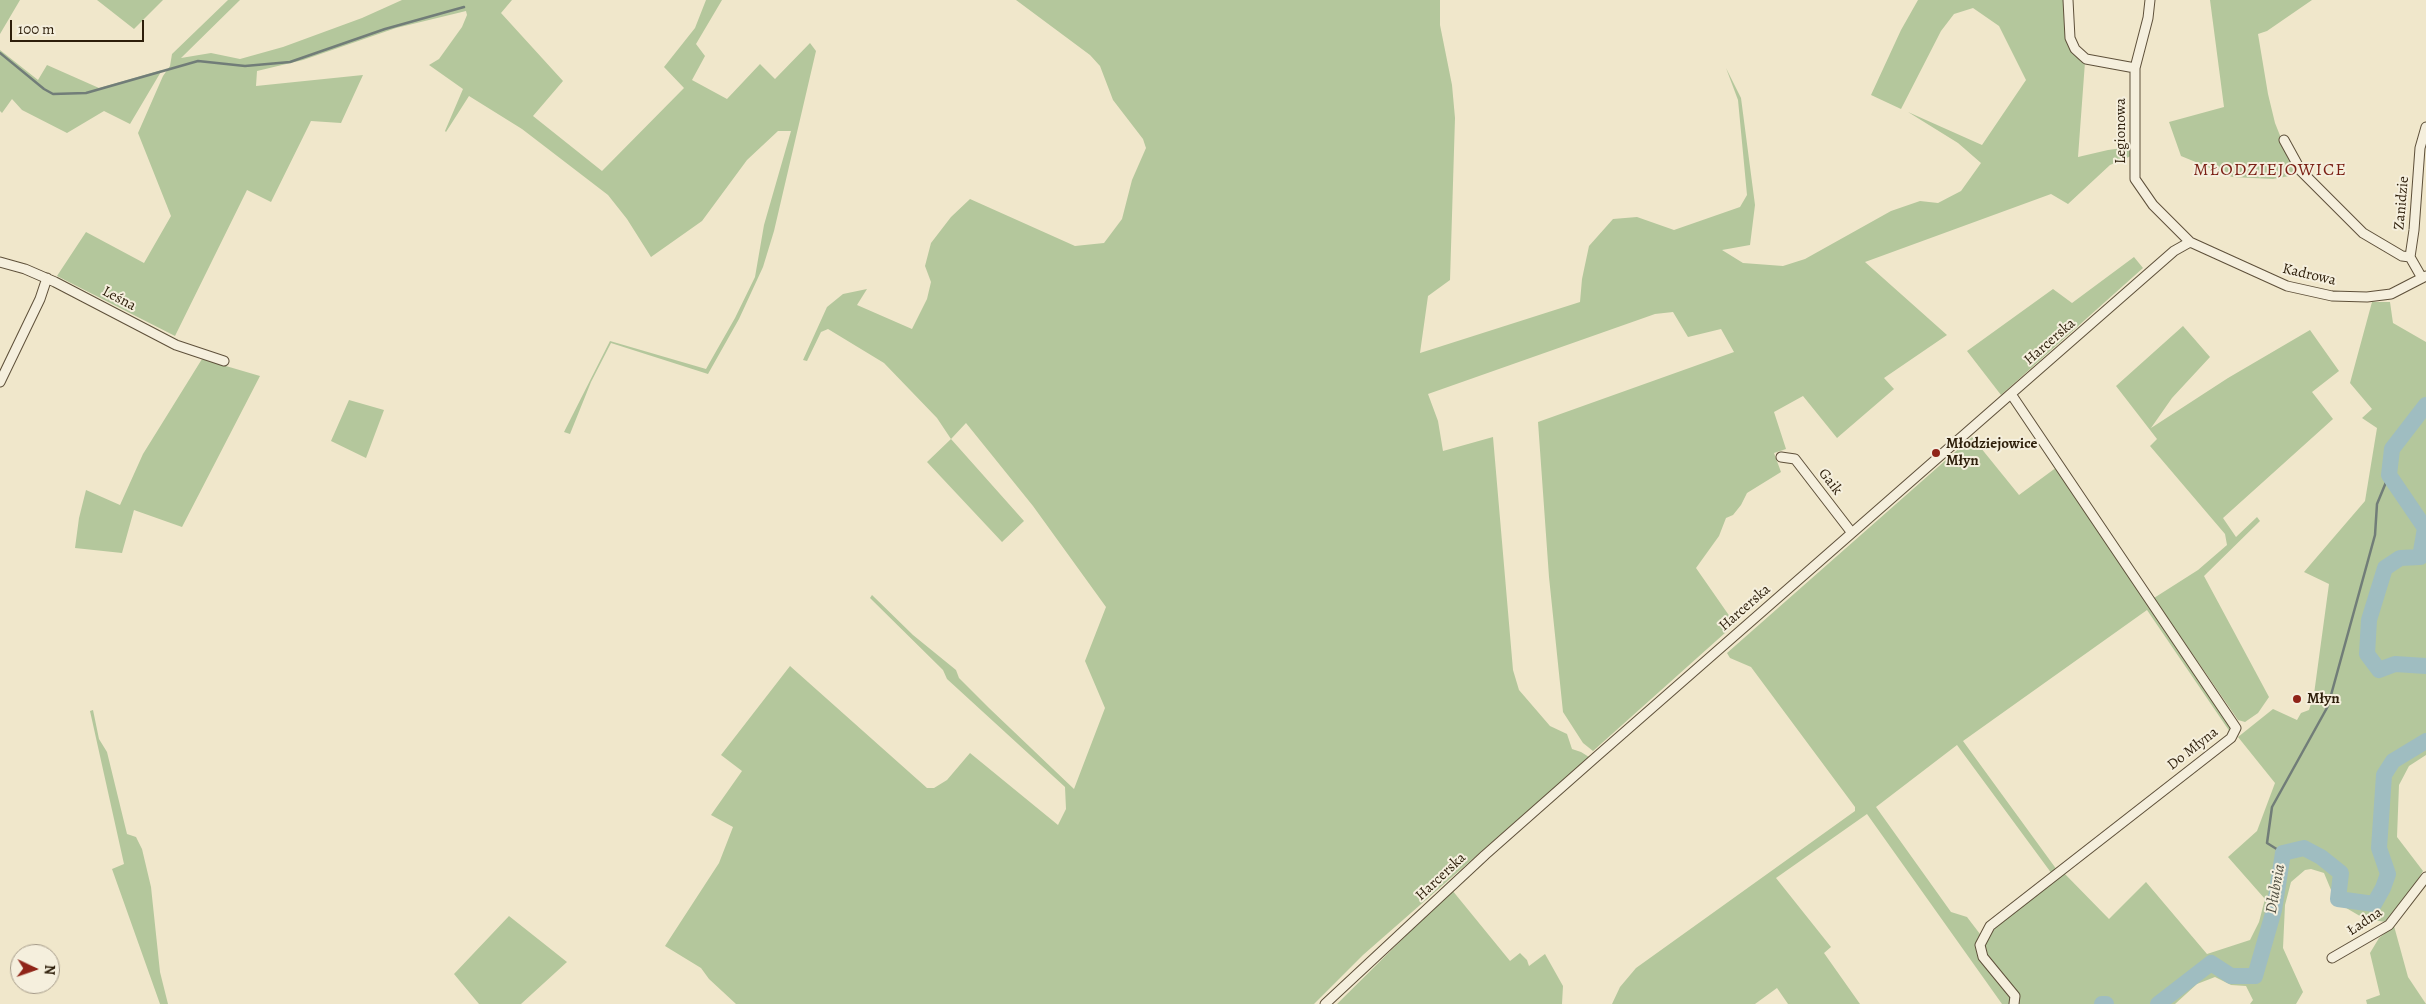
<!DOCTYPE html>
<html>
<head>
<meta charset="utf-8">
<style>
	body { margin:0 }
	#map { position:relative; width:2426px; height:1004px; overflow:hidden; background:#f0e7cb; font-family:Alegreya,serif }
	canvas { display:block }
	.north { position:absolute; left:10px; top:944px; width:50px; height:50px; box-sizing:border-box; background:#f5efdd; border:1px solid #a59b89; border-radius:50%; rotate:93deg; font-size:14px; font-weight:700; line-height:20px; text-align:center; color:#2d1e0a }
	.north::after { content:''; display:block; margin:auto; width:18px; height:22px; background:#8f2418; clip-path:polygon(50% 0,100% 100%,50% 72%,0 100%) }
	.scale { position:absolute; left:10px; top:20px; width:134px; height:22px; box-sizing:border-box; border:2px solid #2d1e0a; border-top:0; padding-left:6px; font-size:15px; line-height:18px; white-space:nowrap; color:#2d1e0a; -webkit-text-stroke:4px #f5efdd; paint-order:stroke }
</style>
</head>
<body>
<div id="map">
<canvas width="2426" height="1004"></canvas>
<div class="north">N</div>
<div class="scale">100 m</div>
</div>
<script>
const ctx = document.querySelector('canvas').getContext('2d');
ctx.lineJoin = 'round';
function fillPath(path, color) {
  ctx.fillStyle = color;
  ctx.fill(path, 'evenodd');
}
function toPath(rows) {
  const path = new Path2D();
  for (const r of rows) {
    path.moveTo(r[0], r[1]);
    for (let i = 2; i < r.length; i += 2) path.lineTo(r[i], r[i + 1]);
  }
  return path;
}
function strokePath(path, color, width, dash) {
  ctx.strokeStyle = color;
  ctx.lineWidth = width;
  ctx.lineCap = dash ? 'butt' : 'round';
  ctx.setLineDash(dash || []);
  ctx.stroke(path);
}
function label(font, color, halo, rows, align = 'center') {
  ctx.font = font + ' Alegreya,serif';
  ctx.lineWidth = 4;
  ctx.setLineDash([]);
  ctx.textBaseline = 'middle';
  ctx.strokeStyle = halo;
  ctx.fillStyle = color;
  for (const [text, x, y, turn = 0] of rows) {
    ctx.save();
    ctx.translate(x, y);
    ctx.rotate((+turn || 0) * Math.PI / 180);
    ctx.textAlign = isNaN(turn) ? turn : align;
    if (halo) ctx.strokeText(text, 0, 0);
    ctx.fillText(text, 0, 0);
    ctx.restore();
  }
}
fillPath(toPath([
	[0,0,20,0,0,34],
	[97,0,163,0,134,29],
	[228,0,240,0,181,58,211,53,240,59,283,47,362,18,402,0,512,0,501,13,563,81,533,116,602,171,684,88,664,67,695,28,706,0,722,0,696,44,705,56,692,80,727,99,760,64,775,79,810,43,816,51,774,231,763,267,739,319,708,374,611,343,591,382,570,434,564,432,610,341,706,369,735,318,755,277,764,225,791,131,778,131,747,160,702,221,651,257,627,219,608,195,522,129,469,96,446,132,445,131,463,89,429,65,439,59,462,27,467,15,466,11,396,28,303,60,257,71,256,86,363,75,341,123,311,121,271,202,247,190,175,336,57,276,86,232,144,263,171,216,138,133,163,76,170,66,172,54],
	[1016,0,1440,0,1440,25,1452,85,1455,118,1450,280,1428,296,1420,353,1580,302,1582,279,1589,246,1613,219,1637,217,1674,230,1740,207,1747,195,1738,100,1726,68,1741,98,1755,205,1750,245,1722,250,1743,263,1783,266,1805,259,1891,211,1920,201,1938,203,1961,191,1981,163,1958,143,1908,112,1982,145,2026,80,1999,26,1973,8,1954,14,1941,31,1901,109,1871,95,1901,30,1918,0,2064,0,2069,42,2074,55,2085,62,2078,157,2108,150,2130,147,2131,156,2110,165,2068,204,2051,194,1865,262,1947,335,1884,378,1894,389,1837,438,1803,396,1774,412,1786,449,1774,453,1781,472,1747,493,1741,505,1733,515,1726,518,1719,536,1696,568,1735,624,1593,751,1583,743,1563,712,1549,577,1538,422,1734,352,1721,329,1688,337,1673,312,1655,314,1428,394,1438,421,1443,451,1493,437,1513,670,1519,690,1550,726,1567,734,1572,749,1581,752,1589,757,1363,955,1314,1004,736,1004,709,979,701,968,665,946,719,863,733,827,711,815,742,771,721,755,790,666,927,788,934,788,947,780,970,753,1058,825,1066,809,1065,787,947,679,943,670,870,598,872,595,913,635,956,670,959,678,989,708,1074,789,1105,708,1085,661,1106,607,1033,506,966,423,951,439,1024,521,1002,542,927,462,951,439,937,418,884,363,828,329,821,332,807,361,803,360,827,307,843,294,867,289,857,305,912,329,927,299,931,282,925,266,931,243,951,217,970,199,1075,246,1104,243,1122,219,1132,180,1146,148,1143,139,1113,100,1100,66,1090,55],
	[2210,0,2312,0,2267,31,2258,34,2268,94,2275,123,2285,148,2300,174,2273,179,2232,177,2181,156,2169,122,2224,107],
	[0,50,38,80,47,65,99,88,162,70,130,124,104,111,67,133,22,110,12,99,2,113,0,111],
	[2134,257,2143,268,2001,395,1967,351,2053,289,2072,303],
	[2372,302,2390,302,2393,323,2426,342,2426,755,2409,766,2399,785,2397,837,2423,871,2408,896,2386,922,2365,919,2336,902,2324,873,2311,869,2305,870,2291,882,2285,905,2283,948,2303,992,2296,1004,2250,1004,2253,1000,2246,986,2231,985,2215,977,2197,984,2175,1004,2019,1004,2019,998,1986,955,1983,946,1987,934,2063,872,2109,919,2146,882,2207,954,2250,940,2259,922,2265,899,2228,857,2257,831,2275,783,2238,737,2273,709,2297,720,2301,713,2309,710,2314,694,2329,584,2304,572,2365,501,2377,428,2362,418,2372,409,2350,383],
	[2183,326,2210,357,2172,398,2151,428,2228,378,2310,330,2339,371,2312,392,2333,419,2223,518,2236,537,2257,517,2260,521,2204,576,2269,697,2258,713,2245,722,2238,720,2154,598,2198,570,2227,545,2225,534,2150,446,2157,439,2116,386],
	[202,359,260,376,182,527,134,510,122,553,75,548,79,518,86,490,120,505,143,454],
	[349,400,384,410,366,458,331,441],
	[1972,437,2019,495,2057,467,2230,724,2230,732,2147,610,1963,741,2057,870,2052,874,1957,745,1876,807,1951,912,1967,917,1980,934,1976,944,1979,958,2012,996,2011,1004,2002,1004,1867,814,1776,878,1831,947,1824,953,1860,1004,1788,1004,1777,988,1755,1004,1612,1004,1620,987,1636,968,1855,811,1855,807,1751,667,1730,658,1727,653],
	[93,710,99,739,107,752,127,834,136,837,142,849,151,887,160,972,168,1004,160,1004,112,869,124,864,90,711],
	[1452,890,1510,961,1520,953,1527,960,1529,966,1545,954,1563,986,1562,1004,1337,1004],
	[509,916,567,962,521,1004,479,1004,454,974],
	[2394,926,2408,977,2426,1004,2367,1004,2366,1000,2380,995,2370,953,2379,938]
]), '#b4c79c');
strokePath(toPath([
	[0,53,44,89,53,94,86,93,198,61,245,66,290,62,385,29,464,7],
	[2283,853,2267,843,2272,807,2328,706,2375,535,2377,504,2389,475]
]), '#717d78', 2.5);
strokePath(toPath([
	[2426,405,2392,449,2389,475,2425,528,2420,557,2400,558,2385,568,2369,620,2367,654,2379,670,2395,664,2426,666],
	[2102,1004,2106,1004],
	[2158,1004,2211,963,2231,976,2255,976,2274,910,2283,853,2304,848,2321,857,2341,873,2338,899,2374,904,2383,888,2388,874,2379,848,2384,775,2393,761,2426,741]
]), '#9fbdc1', 16);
const minor = toPath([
	[2068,0,2070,38,2075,49,2086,59,2135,68],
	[2150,0,2148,18,2135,68,2135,179,2153,205,2190,242,2287,286,2332,296,2367,297,2391,294,2426,276],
	[2284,140,2301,171,2363,233,2402,256,2410,257],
	[0,262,25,269,55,282,176,345,224,361],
	[2422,278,2410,257,2414,230,2420,148,2426,127],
	[0,382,40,299,47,278],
	[2011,394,2236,728,2231,738,1990,926,1980,945,1983,957,2015,996,2014,1004],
	[1781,457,1795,459,1852,533],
	[2332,958,2389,925,2426,877],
	[1325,1004,1485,855,1596,757,2174,251,2190,242]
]);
strokePath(minor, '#5e503a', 11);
strokePath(minor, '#f5efdd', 9);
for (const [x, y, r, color] of [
	[1936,453,5,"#8f2418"],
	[2297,699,5,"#8f2418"]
]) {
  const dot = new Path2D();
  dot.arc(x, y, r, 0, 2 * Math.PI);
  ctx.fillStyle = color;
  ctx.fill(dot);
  strokePath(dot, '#f5efdd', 2);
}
label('15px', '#2d1e0a', '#f5efdd', [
	["Legionowa",2121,131,-90],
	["Zanidzie",2402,203,-85],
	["Kadrowa",2309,275,13],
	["Leśna",119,299,28],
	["Harcerska",2050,342,-41],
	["Gaik",1830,482,52],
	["Harcerska",1745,608,-41],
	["Do Młyna",2193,749,-38],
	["Harcerska",1441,877,-43],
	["Ładna",2365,922,-34]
]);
label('bold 15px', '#2d1e0a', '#f5efdd', [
	["Młodziejowice",1946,444],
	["Młyn",1946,461],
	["Młyn",2307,699]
], 'left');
label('italic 16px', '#4f4e41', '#f5efdd', [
	["Dłubnia",2276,889,-80]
]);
ctx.letterSpacing = '1px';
label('18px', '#7a1f14', '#f5efdd', [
	["MŁODZIEJOWICE",2270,171]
]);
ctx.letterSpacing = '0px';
</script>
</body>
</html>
